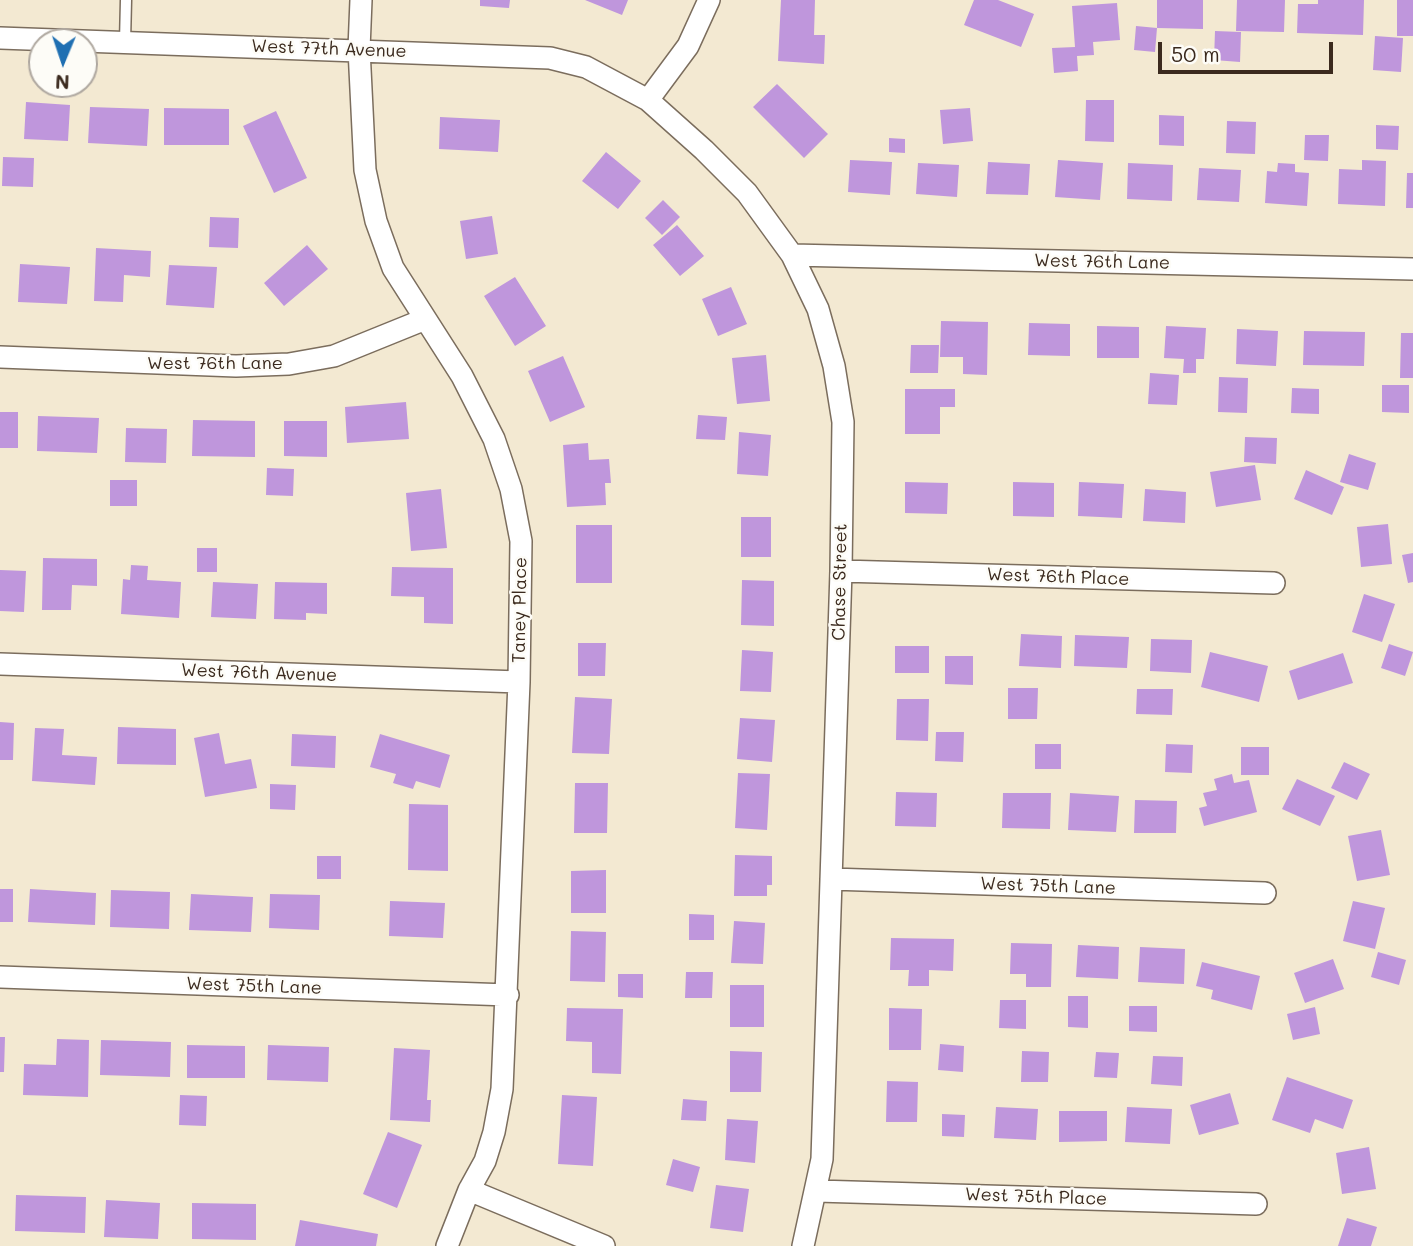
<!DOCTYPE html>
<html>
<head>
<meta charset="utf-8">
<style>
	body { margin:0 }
	#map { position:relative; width:1413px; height:1246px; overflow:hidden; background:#f3e9d2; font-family:Mali,sans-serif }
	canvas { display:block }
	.north { position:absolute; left:28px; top:28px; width:70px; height:70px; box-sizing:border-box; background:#fdfcf7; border:2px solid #afa8a0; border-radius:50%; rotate:182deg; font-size:19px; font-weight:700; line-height:28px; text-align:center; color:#3b2a1e }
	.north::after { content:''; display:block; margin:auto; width:24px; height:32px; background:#1f6fb2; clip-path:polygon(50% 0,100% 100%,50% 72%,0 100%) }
	.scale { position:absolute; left:1158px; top:42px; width:175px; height:32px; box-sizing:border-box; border:4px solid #3b2a1e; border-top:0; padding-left:9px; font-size:21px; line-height:24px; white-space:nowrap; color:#3b2a1e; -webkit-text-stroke:5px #fdfcf7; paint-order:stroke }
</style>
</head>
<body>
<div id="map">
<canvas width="1413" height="1246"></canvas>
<div class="north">N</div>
<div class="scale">50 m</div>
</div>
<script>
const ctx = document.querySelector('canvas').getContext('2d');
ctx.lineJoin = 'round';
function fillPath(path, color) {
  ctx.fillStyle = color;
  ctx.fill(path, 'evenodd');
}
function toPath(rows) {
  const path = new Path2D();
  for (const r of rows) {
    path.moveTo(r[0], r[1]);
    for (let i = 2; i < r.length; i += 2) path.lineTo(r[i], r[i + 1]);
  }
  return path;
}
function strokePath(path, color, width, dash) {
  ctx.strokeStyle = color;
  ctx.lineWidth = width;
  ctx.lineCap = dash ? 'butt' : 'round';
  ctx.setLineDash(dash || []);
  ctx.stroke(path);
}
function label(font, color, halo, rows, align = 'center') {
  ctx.font = font + ' Mali,sans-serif';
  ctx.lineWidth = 5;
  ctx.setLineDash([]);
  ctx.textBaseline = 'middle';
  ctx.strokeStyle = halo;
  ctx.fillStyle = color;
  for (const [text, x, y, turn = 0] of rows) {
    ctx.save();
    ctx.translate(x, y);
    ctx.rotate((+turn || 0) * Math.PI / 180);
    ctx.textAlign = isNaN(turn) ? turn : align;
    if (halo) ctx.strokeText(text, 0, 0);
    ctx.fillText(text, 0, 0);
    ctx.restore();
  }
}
fillPath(toPath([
	[480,0,510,0,509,8,480,6],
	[585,0,628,0,622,15],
	[781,0,815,0,814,35,825,35,824,64,778,61],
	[974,0,998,0,1034,14,1021,47,964,25],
	[1157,0,1203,0,1203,29,1157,28],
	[1237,0,1285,0,1284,32,1236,31],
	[1318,0,1364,0,1363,35,1297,33,1298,4,1318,4],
	[1397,0,1413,0,1413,36,1397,36],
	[1117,3,1120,40,1093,42,1094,55,1077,56,1078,71,1054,73,1052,48,1075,47,1072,6],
	[1136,26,1157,28,1155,52,1134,50],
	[1215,31,1241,32,1240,62,1214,60],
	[1375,36,1403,38,1401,72,1373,70],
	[777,84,828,134,804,158,753,107],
	[1086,100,1114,100,1114,142,1085,141],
	[26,102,70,105,68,141,24,139],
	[90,107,149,109,147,146,88,143],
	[164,108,229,109,229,145,164,145],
	[970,108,973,141,943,144,940,110],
	[276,111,307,178,274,193,243,126],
	[1159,115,1184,116,1184,146,1159,145],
	[440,117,500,120,498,152,439,149],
	[1227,121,1256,122,1255,154,1226,153],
	[1376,125,1399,126,1398,150,1376,149],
	[1305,135,1329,135,1328,161,1304,160],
	[889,138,905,139,905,153,889,152],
	[606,152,641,181,618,209,582,181],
	[3,157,34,158,33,187,2,186],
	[850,160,892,162,890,195,848,192],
	[1058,160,1103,163,1100,200,1055,197],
	[1362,160,1386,161,1385,206,1338,204,1339,169,1362,170],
	[988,162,1030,164,1028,195,986,194],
	[918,163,959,165,957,197,916,194],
	[1128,163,1173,165,1172,201,1127,199],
	[1278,163,1295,164,1295,172,1309,173,1307,206,1265,203,1267,171,1277,172],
	[1199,168,1241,170,1239,202,1197,200],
	[1407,173,1413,173,1413,208,1406,208],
	[663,200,680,217,662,235,645,218],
	[492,216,498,254,466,259,460,221],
	[210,217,239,218,238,248,209,247],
	[677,225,704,256,680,276,653,245],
	[307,245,328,269,284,306,264,283],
	[96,248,151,251,150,277,124,275,123,302,94,301],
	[20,264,70,267,67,304,18,302],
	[169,265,217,267,214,308,166,305],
	[515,277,546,326,515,346,484,296],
	[731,287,747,324,718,336,702,299],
	[941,321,988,322,987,375,963,374,963,357,940,357],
	[1029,323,1070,324,1070,356,1028,355],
	[1097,326,1139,327,1139,358,1097,358],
	[1166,326,1206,328,1204,359,1196,359,1196,373,1183,373,1184,359,1164,358],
	[1237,329,1278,331,1276,366,1236,364],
	[1304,331,1365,332,1364,366,1303,365],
	[1401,333,1413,333,1413,378,1400,378],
	[911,345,939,345,938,373,910,373],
	[766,355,770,401,737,404,732,358],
	[563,356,585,407,550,422,528,371],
	[1150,373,1179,375,1177,405,1148,404],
	[1219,377,1248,378,1247,413,1218,412],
	[1382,385,1409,385,1409,413,1382,412],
	[1292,388,1319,389,1319,414,1291,413],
	[905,389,955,389,955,407,940,407,940,434,905,434],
	[406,402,409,439,347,443,345,407],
	[0,412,18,412,18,448,0,448],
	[698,415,727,417,725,440,696,439],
	[38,416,99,418,97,453,37,451],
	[193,420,255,421,255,457,192,456],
	[284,421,327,421,327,457,284,456],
	[126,428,167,429,166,463,125,462],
	[739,432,771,435,768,476,737,474],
	[1245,437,1277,438,1276,464,1244,462],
	[588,443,589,460,609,459,611,483,605,483,606,505,567,507,563,445],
	[1349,454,1376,463,1368,490,1340,482],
	[1255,465,1261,500,1216,507,1210,472],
	[267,468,294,469,293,496,266,495],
	[1306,470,1344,487,1332,515,1294,499],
	[110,480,137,480,137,506,110,506],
	[905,482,948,483,947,514,905,513],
	[1013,482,1054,483,1054,517,1013,516],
	[1079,482,1124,484,1122,518,1078,516],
	[441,489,447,548,411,551,406,493],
	[1145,489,1186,492,1185,523,1143,521],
	[741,517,771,517,771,557,741,557],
	[1388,524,1392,564,1361,567,1357,527],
	[576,525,612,525,612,583,576,583],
	[197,548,217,548,217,572,197,572],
	[1413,553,1413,582,1408,583,1402,555],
	[43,558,97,559,97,586,72,585,71,610,42,610],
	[131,565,148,566,147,580,181,582,179,618,121,614,123,579,130,580],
	[392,567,453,568,453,624,424,623,424,597,391,596],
	[0,570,26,571,24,612,0,611],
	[742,580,774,581,774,626,741,625],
	[213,582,258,584,256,619,211,617],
	[275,582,327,583,327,614,306,613,306,620,274,619],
	[1364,594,1395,604,1382,642,1352,632],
	[1021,634,1062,636,1061,668,1019,666],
	[1075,635,1129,637,1127,668,1074,666],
	[1151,639,1192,640,1191,673,1150,671],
	[578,643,606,643,605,676,578,676],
	[1389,644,1413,652,1405,676,1381,668],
	[895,646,929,646,929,673,895,673],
	[742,650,773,652,771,692,740,691],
	[1210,652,1268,666,1259,702,1201,687],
	[1343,653,1353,683,1298,700,1289,671],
	[945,656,973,656,973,685,945,684],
	[1008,688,1038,688,1037,719,1008,719],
	[1137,689,1173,689,1172,715,1136,714],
	[575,697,612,699,609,754,572,753],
	[897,699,929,699,928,741,896,740],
	[740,718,775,720,772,762,737,759],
	[0,722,14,723,13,760,0,760],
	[118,727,176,729,176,765,117,764],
	[35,728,64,729,62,755,97,757,95,785,32,781],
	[936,732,964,732,963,762,935,761],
	[219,733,225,764,251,759,257,788,205,797,194,738],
	[292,734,336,736,335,768,291,766],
	[380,734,450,755,440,788,416,781,413,789,393,783,396,774,370,767],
	[1035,744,1061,744,1061,769,1035,769],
	[1166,744,1193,745,1192,773,1165,772],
	[1241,747,1269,747,1269,775,1241,775],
	[1344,762,1370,774,1357,800,1331,788],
	[738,773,770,774,767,830,735,828],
	[1232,774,1234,783,1249,780,1257,812,1204,826,1199,808,1207,806,1203,793,1217,790,1214,779],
	[1297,779,1335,796,1320,826,1282,809],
	[575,783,608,783,607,833,574,833],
	[270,784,296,785,295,810,270,809],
	[896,792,937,793,936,827,895,826],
	[1003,793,1051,793,1050,829,1002,828],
	[1070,793,1119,796,1116,832,1068,830],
	[1135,800,1177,801,1176,833,1134,833],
	[409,804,448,805,448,871,408,870],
	[1381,830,1390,875,1357,881,1348,836],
	[735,855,772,856,772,885,767,885,767,896,734,896],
	[317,856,341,856,341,879,317,879],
	[606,870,606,913,571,913,571,871],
	[0,889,13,889,13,922,0,922],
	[30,889,96,893,95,925,28,922],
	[111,890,170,892,169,929,110,927],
	[191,894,253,897,251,932,189,930],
	[270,894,320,895,319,930,269,928],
	[390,901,445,903,443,938,389,936],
	[1353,901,1385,908,1375,949,1343,941],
	[689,914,714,915,714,940,689,940],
	[734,921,765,923,763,964,731,963],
	[571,931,606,932,605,982,570,981],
	[891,938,954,939,953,971,929,970,929,986,908,986,909,970,890,970],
	[1011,943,1052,944,1051,987,1026,987,1026,974,1010,974],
	[1078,945,1119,947,1118,979,1076,977],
	[1140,947,1185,949,1184,984,1138,982],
	[1378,952,1406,960,1399,985,1371,977],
	[1333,959,1344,989,1305,1003,1294,973],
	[1202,962,1260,976,1252,1010,1211,999,1213,990,1196,986],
	[686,972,713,972,712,998,685,998],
	[618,974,643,974,643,998,618,997],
	[730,985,764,985,764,1027,730,1027],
	[1068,996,1088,996,1088,1028,1068,1027],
	[1000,1000,1026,1000,1026,1029,999,1028],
	[1129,1006,1157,1006,1157,1032,1129,1031],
	[1315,1007,1320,1034,1293,1040,1287,1014],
	[567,1008,623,1009,621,1074,592,1073,592,1042,566,1041],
	[889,1008,922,1009,921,1050,889,1050],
	[0,1037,5,1037,4,1072,0,1072],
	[57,1039,89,1040,88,1097,23,1095,24,1064,56,1065],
	[101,1040,171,1042,170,1077,100,1075],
	[940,1044,964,1046,963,1072,938,1070],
	[187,1045,245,1046,245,1078,187,1078],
	[268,1045,329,1047,328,1082,267,1080],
	[394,1048,430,1050,427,1100,431,1100,430,1122,390,1120],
	[730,1051,762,1052,761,1092,730,1092],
	[1022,1051,1049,1052,1048,1082,1021,1082],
	[1096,1052,1119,1053,1117,1078,1094,1077],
	[1153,1056,1183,1057,1182,1086,1151,1084],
	[1287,1077,1353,1100,1343,1129,1315,1119,1310,1133,1272,1120],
	[887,1081,918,1082,917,1122,886,1122],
	[1230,1093,1239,1124,1199,1135,1190,1105],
	[180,1095,207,1096,206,1126,179,1125],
	[562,1095,597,1097,593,1166,558,1164],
	[683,1099,707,1101,706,1121,681,1120],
	[996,1107,1038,1109,1036,1140,994,1138],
	[1127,1107,1172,1109,1170,1144,1125,1142],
	[1059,1111,1107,1111,1107,1141,1059,1142],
	[942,1114,965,1115,964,1137,942,1136],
	[727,1119,758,1121,755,1163,725,1160],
	[388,1132,422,1145,397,1208,363,1194],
	[1369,1147,1376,1189,1342,1194,1336,1153],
	[673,1159,700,1167,693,1192,666,1185],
	[716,1185,749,1189,743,1232,710,1228],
	[16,1195,86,1197,85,1233,15,1231],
	[106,1200,160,1203,158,1239,104,1237],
	[192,1203,256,1204,256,1240,192,1239],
	[1347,1218,1377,1227,1371,1246,1338,1246],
	[300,1220,378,1234,376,1246,295,1246]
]), '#bf96dc');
const service = toPath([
	[125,42,126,0]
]);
const minor = toPath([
	[361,0,359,49,365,170,376,221,393,268,462,376,494,439,511,489,521,541,519,682,502,1089,494,1132,485,1161,469,1190,447,1246],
	[709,0,688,46,648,100,704,150,747,193,792,255,818,309,834,366,843,422,841,571,822,1159,803,1246],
	[0,38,550,58,586,67,648,100],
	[792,255,1413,269],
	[0,357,236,366,289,364,334,356,423,320],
	[841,571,1274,583],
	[0,664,519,682],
	[831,879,1265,893],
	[0,977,508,995],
	[469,1190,604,1246],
	[817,1191,1256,1204]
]);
strokePath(service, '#7b6d5d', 13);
strokePath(minor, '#7b6d5d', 24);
strokePath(service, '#fff', 10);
strokePath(minor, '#fff', 21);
label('18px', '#3b2a1e', '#fdfcf7', [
	["West 77th Avenue",329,49,2],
	["West 76th Lane",1102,262,1],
	["West 76th Lane",215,363],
	["West 76th Place",1058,577,2],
	["Chase Street",840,582,-89],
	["Taney Place",520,610,-89],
	["West 76th Avenue",259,673,2],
	["West 75th Lane",1048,886,2],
	["West 75th Lane",254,986,2],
	["West 75th Place",1036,1197,2]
]);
</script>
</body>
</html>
